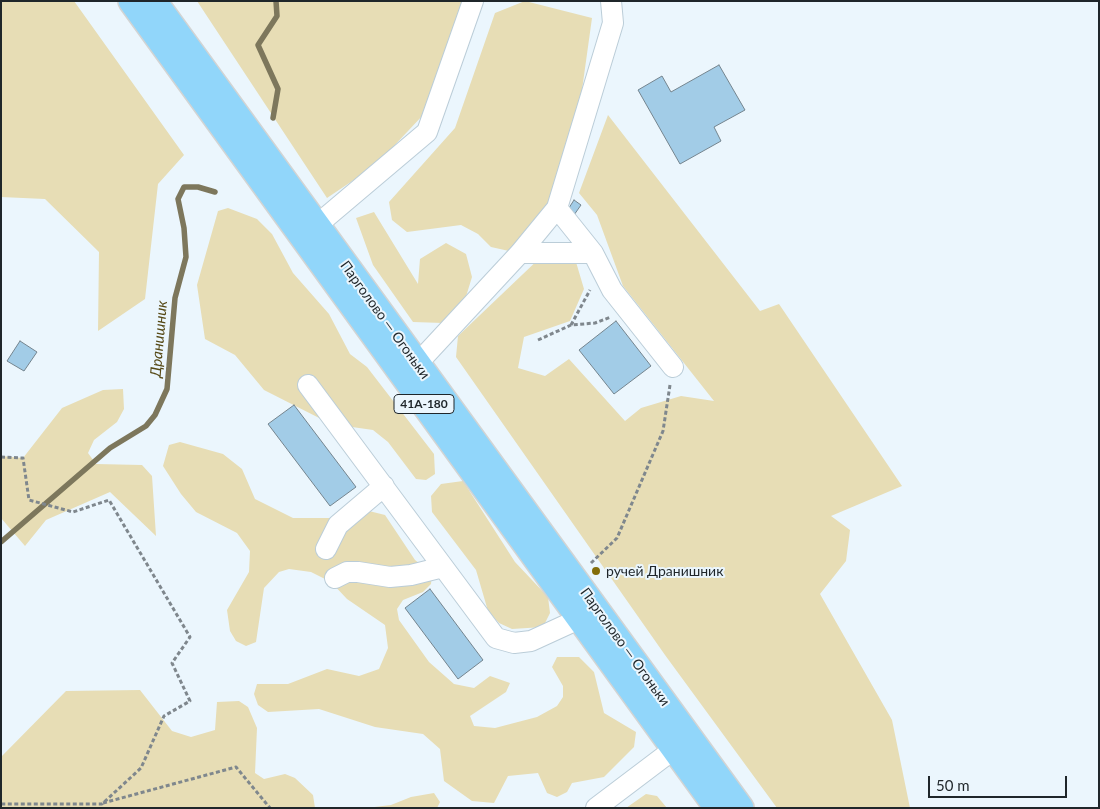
<!DOCTYPE html>
<html>
<head>
<meta charset="utf-8">
<style>
	body { margin:0 }
	#map { position:relative; width:1100px; height:809px; overflow:hidden; background:#ebf6fd; font-family:Lato,sans-serif }
	canvas { display:block }
	.frame { position:absolute; inset:0; border:2px solid #1f262a; pointer-events:none }
	.scale { position:absolute; left:928px; top:776px; width:139px; height:22px; box-sizing:border-box; border:2px solid #1f262a; border-top:0; padding-left:6px; font-size:15px; line-height:18px; white-space:nowrap; color:#1f262a; -webkit-text-stroke:4px #ebf6fd; paint-order:stroke }
</style>
</head>
<body>
<div id="map">
<canvas width="1100" height="809"></canvas>
<div class="frame"></div>
<div class="scale">50 m</div>
</div>
<script>
const ctx = document.querySelector('canvas').getContext('2d');
ctx.lineJoin = 'round';
function fillPath(path, color) {
  ctx.fillStyle = color;
  ctx.fill(path, 'evenodd');
}
function toPath(rows) {
  const path = new Path2D();
  for (const r of rows) {
    path.moveTo(r[0], r[1]);
    for (let i = 2; i < r.length; i += 2) path.lineTo(r[i], r[i + 1]);
  }
  return path;
}
function strokePath(path, color, width, dash) {
  ctx.strokeStyle = color;
  ctx.lineWidth = width;
  ctx.lineCap = dash ? 'butt' : 'round';
  ctx.setLineDash(dash || []);
  ctx.stroke(path);
}
function label(font, color, halo, rows, align = 'center') {
  ctx.font = font + ' Lato,sans-serif';
  ctx.lineWidth = 4;
  ctx.setLineDash([]);
  ctx.textBaseline = 'middle';
  ctx.strokeStyle = halo;
  ctx.fillStyle = color;
  for (const [text, x, y, turn = 0] of rows) {
    ctx.save();
    ctx.translate(x, y);
    ctx.rotate((+turn || 0) * Math.PI / 180);
    ctx.textAlign = isNaN(turn) ? turn : align;
    if (halo) ctx.strokeText(text, 0, 0);
    ctx.fillText(text, 0, 0);
    ctx.restore();
  }
}
fillPath(toPath([
	[1,1,74,1,184,155,158,184,145,299,98,331,99,252,45,199,1,197],
	[197,1,466,1,424,114,376,165,327,198],
	[525,1,592,18,576,133,539,226,509,251,491,247,478,234,461,225,407,232,392,220,389,202,455,128,495,13],
	[608,115,760,311,779,304,902,486,831,516,850,530,846,561,820,594,892,720,910,808,777,808,665,655,456,357,458,336,544,254,576,262,584,289,570,321,524,337,518,368,545,376,569,359,625,421,641,408,681,396,714,401,623,286,597,215,579,193],
	[228,208,257,219,272,234,293,273,329,314,350,354,367,367,434,454,435,474,426,480,416,479,388,442,373,430,331,424,264,390,235,355,205,339,197,285,218,211],
	[374,212,418,284,420,259,446,243,466,254,472,277,464,303,443,323,413,322,373,265,356,218],
	[123,389,124,409,117,422,94,440,88,453,96,464,142,465,152,476,156,536,110,492,46,520,25,546,1,518,1,456,23,458,62,408,103,390],
	[180,442,223,454,242,469,255,499,293,518,346,518,365,510,385,515,415,560,432,573,431,584,423,592,403,600,397,609,399,620,429,662,454,684,474,688,490,676,510,683,506,692,470,716,474,726,495,728,537,717,557,706,563,697,563,686,552,667,557,657,579,657,594,672,604,713,636,732,634,747,604,777,572,783,567,792,557,797,547,793,538,773,508,776,494,803,472,801,444,781,440,749,423,734,375,727,319,709,268,712,258,705,254,694,257,684,288,684,327,669,359,676,379,669,388,648,385,625,347,599,331,582,311,572,289,569,279,572,264,588,256,642,246,646,236,641,230,631,227,610,249,572,250,551,237,533,196,512,181,494,163,466,169,445],
	[463,481,515,562,548,597,550,613,543,627,512,629,499,623,488,611,476,570,432,512,431,496,441,484],
	[140,690,172,731,191,737,215,730,217,702,239,701,248,707,257,728,255,773,264,779,285,774,295,778,313,795,315,808,1,808,1,757,66,691],
	[434,793,440,802,437,808,366,808,391,805,411,797],
	[646,794,657,796,667,808,626,808]
]), '#e7ddb5');
strokePath(toPath([
	[273,118,278,89,258,45,277,16,276,1],
	[1,542,110,448,146,426,155,415,167,389,175,298,186,257,184,228,178,199,184,187,198,187,215,192]
]), '#7d775c', 5.5);
const building = toPath([
	[719,65,745,110,714,127,721,141,680,164,638,90,662,76,671,92,719,65],
	[574,200,581,205,574,215,567,211,574,200],
	[616,321,651,366,614,394,579,350,616,321],
	[20,341,37,352,24,371,7,361,20,341],
	[294,405,356,487,330,506,268,424,294,405],
	[430,589,483,660,458,679,405,608,430,589]
]);
fillPath(building, '#a2cce7');
strokePath(building, '#74848e', 1);
const minor = toPath([
	[557,208,593,253,612,290,673,367],
	[317,225,427,132,473,1],
	[520,253,593,253],
	[417,364,520,253,557,208,613,23,611,1],
	[308,385,496,638,514,643,531,641,579,619],
	[326,549,338,525,384,486],
	[335,578,347,572,358,572,390,577,411,575,443,567],
	[596,808,674,749]
]);
const major = toPath([
	[131,1,717,808],
	[154,1,741,808]
]);
strokePath(minor, '#bbcdd8', 22);
strokePath(major, '#d2d4d4', 28);
strokePath(toPath([
	[571,325,590,290],
	[538,340,571,325,595,323,611,317],
	[1,457,23,458,29,500,73,512,109,500,190,637,172,663,190,701,164,716,141,768,102,804,1,804],
	[591,563,617,538,663,431,670,385],
	[103,803,236,767,270,808]
]), '#7f878d', 3, [4, 2.5]);
strokePath(minor, '#fff', 20);
strokePath(major, '#91d6fa', 25);
for (const [x, y, r, color] of [
	[596,571,5,"#836d0a"]
]) {
  const dot = new Path2D();
  dot.arc(x, y, r, 0, 2 * Math.PI);
  ctx.fillStyle = color;
  ctx.fill(dot);
  strokePath(dot, '#ebf6fd', 2);
}
for (const [x, y, w] of [
	[424,404,60]
]) {
  const box = new Path2D();
  box.roundRect(x - w / 2, y - 9.5, w, 19, 4);
  ctx.fillStyle = '#ebf6fd';
  ctx.fill(box);
  strokePath(box, '#1f262a', 1);
}
label('bold 12px', '#1f262a', null, [
	["41А-180",424,404]
]);
label('14px', '#1f262a', '#ebf6fd', [
	["Парголово — Огоньки",385,320,54],
	["Парголово — Огоньки",625,647,54]
]);
label('14px', '#1f262a', '#ebf6fd', [
	["ручей Дранишник",606,571]
], 'left');
label('italic 15px', '#554815', '#ebf6fd', [
	["Дранишник",159,339,-85]
]);
</script>
</body>
</html>
